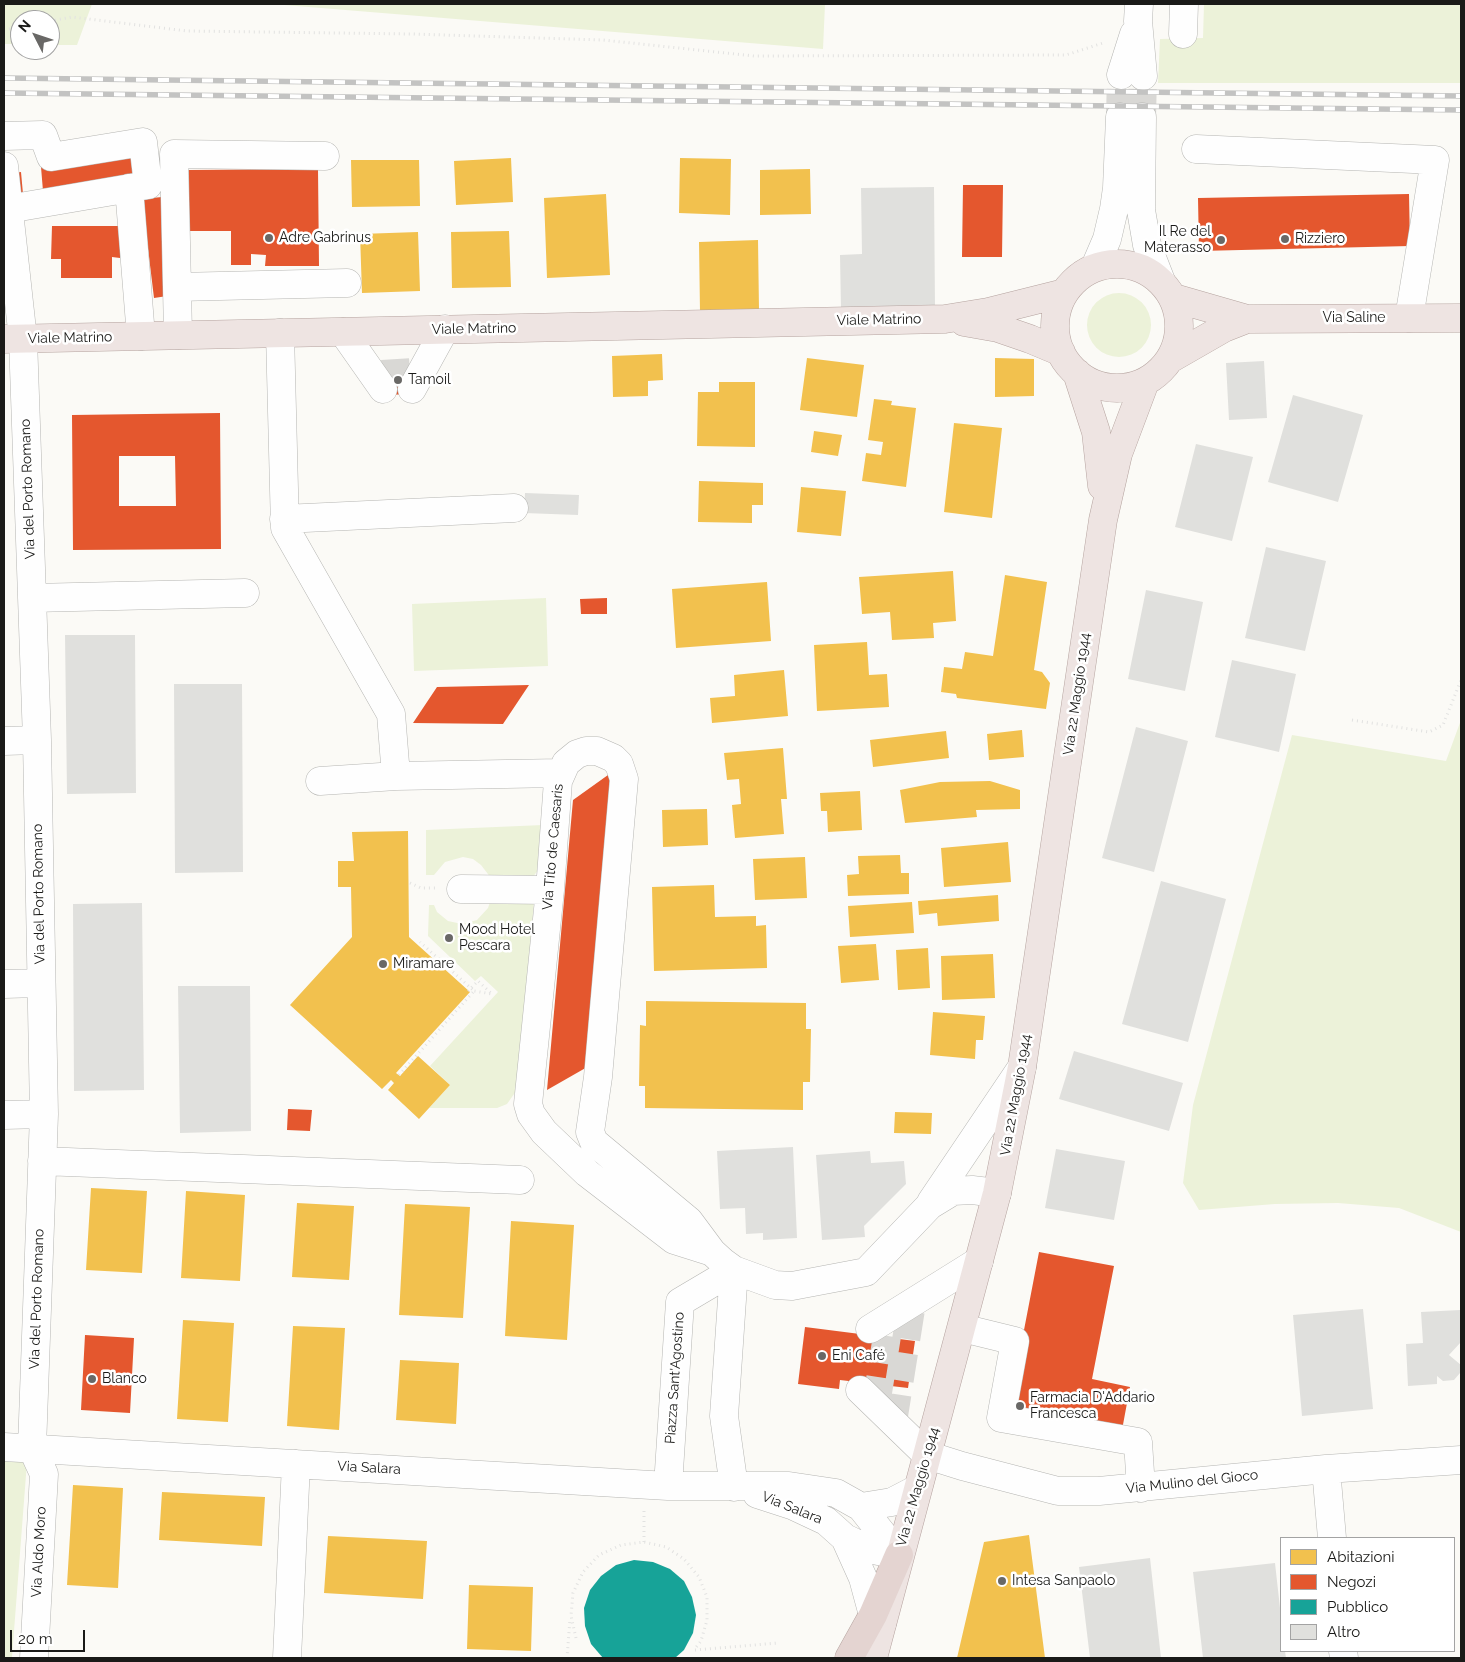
<!DOCTYPE html>
<html>
<head>
<meta charset="utf-8">
<style>
	body { margin:0 }
	#map { position:relative; width:1465px; height:1662px; overflow:hidden; background:#fbfaf6; font-family:Raleway,sans-serif }
	canvas { display:block }
	.frame { position:absolute; inset:0; border:5px solid #1a1a18; pointer-events:none }
	.legend { position:absolute; left:1280px; top:1537px; width:175px; height:115px; box-sizing:border-box; background:#fff; border:1px solid #a3a3a3; margin:0; padding:6px 9px; list-style:none; font-size:15px; color:#1a1a18 }
	.legend li { display:flex; align-items:center; gap:10px; height:25px }
	.legend b { width:25px; border:1px solid #a3a3a3 }
	.north { position:absolute; left:10px; top:10px; width:50px; height:50px; box-sizing:border-box; background:#fff; border:1px solid #a3a3a3; border-radius:50%; rotate:311deg; font-size:14px; font-weight:700; line-height:20px; text-align:center; color:#1a1a18 }
	.north::after { content:''; display:block; margin:auto; width:18px; height:22px; background:#696866; clip-path:polygon(50% 0,100% 100%,50% 72%,0 100%) }
	.scale { position:absolute; left:10px; top:1630px; width:75px; height:22px; box-sizing:border-box; border:2px solid #1a1a18; border-top:0; padding-left:6px; font-size:15px; line-height:18px; white-space:nowrap; color:#1a1a18; -webkit-text-stroke:4px #fff; paint-order:stroke }
</style>
</head>
<body>
<div id="map">
<canvas width="1465" height="1662"></canvas>
<div class="frame"></div>
<ul class="legend">
<li><b style="height:14px;background:#f2c14e"></b>Abitazioni</li>
<li><b style="height:14px;background:#e4572e"></b>Negozi</li>
<li><b style="height:14px;background:#17a398"></b>Pubblico</li>
<li><b style="height:14px;background:#e0e0dd"></b>Altro</li>
</ul>
<div class="north">N</div>
<div class="scale">20 m</div>
</div>
<script>
const ctx = document.querySelector('canvas').getContext('2d');
ctx.lineJoin = 'round';
function fillPath(path, color) {
  ctx.fillStyle = color;
  ctx.fill(path, 'evenodd');
}
function toPath(rows) {
  const path = new Path2D();
  for (const r of rows) {
    if (r.length === 3) {
      path.moveTo(r[0] + r[2], r[1]);
      path.arc(r[0], r[1], r[2], 0, 2 * Math.PI);
      continue;
    }
    path.moveTo(r[0], r[1]);
    for (let i = 2; i < r.length; i += 2) path.lineTo(r[i], r[i + 1]);
  }
  return path;
}
function strokePath(path, color, width, dash) {
  ctx.strokeStyle = color;
  ctx.lineWidth = width;
  ctx.lineCap = dash ? 'butt' : 'round';
  ctx.setLineDash(dash || []);
  ctx.stroke(path);
}
function label(font, color, halo, rows, align = 'center') {
  ctx.font = font + ' Raleway,sans-serif';
  ctx.lineWidth = 5;
  ctx.setLineDash([]);
  ctx.textBaseline = 'middle';
  ctx.strokeStyle = halo;
  ctx.fillStyle = color;
  for (const [text, x, y, turn = 0] of rows) {
    ctx.save();
    ctx.translate(x, y);
    ctx.rotate((+turn || 0) * Math.PI / 180);
    ctx.textAlign = isNaN(turn) ? turn : align;
    if (halo) ctx.strokeText(text, 0, 0);
    ctx.fillText(text, 0, 0);
    ctx.restore();
  }
}
fillPath(toPath([
	[4,4,92,4,77,45,50,45,50,20,20,20,20,44,4,44],
	[272,4,825,4,823,49],
	[1204,4,1461,4,1461,83,1158,83,1160,39,1203,38],
	[1119,325,32],
	[546,598,548,666,414,671,412,604],
	[1461,720,1461,1232,1399,1208,1338,1203,1275,1204,1199,1210,1183,1183,1193,1105,1292,735,1446,761],
	[543,825,539,869,532,878,491,878,481,865,473,859,463,857,445,862,434,875,426,875,426,830],
	[491,899,534,901,519,1087,507,1104,497,1108,429,1108,450,1085,430,1066,498,992,481,976,475,981,428,936,429,905,434,905,437,912,448,921,462,924,477,920,488,908],
	[4,1460,27,1462,12,1657,4,1657]
]), '#ecf2d9');
fillPath(toPath([
	[511,158,513,202,456,205,454,161],
	[680,158,731,159,730,215,679,213],
	[351,160,419,160,420,206,352,207],
	[810,169,811,214,760,215,760,170],
	[606,194,610,275,547,278,544,198],
	[509,231,511,287,452,288,451,232],
	[418,232,420,291,362,293,360,234],
	[758,240,759,310,700,312,699,242],
	[662,354,663,380,648,381,648,396,613,397,612,356],
	[807,358,864,365,857,417,800,410],
	[995,358,1034,359,1034,396,995,397],
	[719,382,755,382,755,447,697,446,698,392,719,392],
	[874,399,892,401,891,405,916,408,906,487,862,481,866,453,881,455,883,442,868,440],
	[954,423,1002,428,992,518,944,512],
	[814,431,842,435,838,456,811,452],
	[699,481,763,483,763,505,752,505,752,523,698,522],
	[801,487,846,491,841,536,797,532],
	[953,571,956,621,933,623,934,638,892,640,890,612,862,614,859,577],
	[1005,575,1047,582,1034,670,1042,672,1050,683,1046,709,957,698,956,694,941,692,944,667,962,669,965,652,993,656],
	[767,582,771,641,676,648,672,589],
	[867,642,869,675,887,674,889,707,817,711,814,645],
	[784,670,788,716,712,723,710,698,735,696,734,675],
	[1022,730,1024,757,989,760,987,734],
	[946,731,949,758,873,767,870,740],
	[783,748,787,799,781,799,784,834,735,838,732,805,741,804,739,779,727,780,724,753],
	[990,781,1020,790,1020,809,976,810,977,817,905,823,900,790,940,782],
	[860,791,862,830,828,832,827,811,821,811,820,793],
	[707,809,708,845,663,847,662,810],
	[408,831,409,937,470,992,396,1073,400,1076,418,1056,450,1085,419,1119,388,1090,394,1083,391,1080,382,1089,290,1005,352,937,351,887,338,887,338,861,354,861,352,832],
	[1008,842,1011,882,944,887,941,848],
	[900,855,901,873,909,873,909,894,848,896,847,875,859,874,858,856],
	[805,857,807,898,755,900,753,859],
	[714,885,715,917,756,916,756,926,766,925,767,968,654,971,652,887],
	[998,895,999,921,938,926,937,913,919,915,918,901],
	[912,902,914,933,850,937,848,906],
	[876,944,879,980,841,983,838,946],
	[928,948,930,988,898,990,896,950],
	[993,954,995,998,942,1000,941,956],
	[646,1001,806,1003,806,1029,811,1029,810,1082,803,1082,803,1110,645,1108,645,1086,639,1086,640,1025,646,1026],
	[933,1012,985,1016,983,1040,976,1040,975,1059,930,1055],
	[895,1112,932,1113,931,1134,894,1133],
	[91,1188,147,1191,142,1273,86,1270],
	[186,1191,245,1195,240,1281,181,1278],
	[297,1203,354,1206,349,1280,292,1277],
	[405,1204,470,1207,463,1318,399,1315],
	[511,1221,574,1225,567,1340,505,1336],
	[183,1320,234,1323,228,1422,177,1419],
	[293,1326,345,1328,339,1430,287,1426],
	[400,1360,459,1363,456,1424,396,1420],
	[73,1485,123,1488,118,1588,67,1585],
	[162,1492,265,1497,262,1546,159,1540],
	[1029,1535,1045,1658,957,1658,984,1542],
	[328,1536,427,1541,423,1599,324,1593],
	[469,1585,533,1587,531,1651,467,1649]
]), '#f2c14e');
fillPath(toPath([
	[135,157,137,180,43,191,41,167],
	[318,169,319,266,265,266,266,255,251,254,251,265,231,265,231,231,182,231,188,170],
	[21,172,23,194,14,195,12,173],
	[963,185,1003,185,1002,257,962,257],
	[1409,194,1410,246,1199,251,1198,198],
	[162,197,174,295,154,298,142,199],
	[52,226,120,226,120,258,112,257,112,278,61,278,61,259,51,259],
	[412,366,412,394,383,395,382,368],
	[220,413,221,549,73,550,72,415],
	[119,456,175,456,176,506,119,506],
	[607,598,607,614,581,614,580,599],
	[529,685,503,724,413,723,437,687],
	[615,770,589,1066,547,1090,573,800],
	[288,1109,312,1110,310,1131,287,1130],
	[1039,1252,1114,1266,1092,1379,1130,1387,1122,1430,1009,1408],
	[805,1327,915,1341,908,1388,840,1380,839,1389,798,1384],
	[85,1335,134,1338,130,1413,81,1410]
]), '#e4572e');
fillPath(toPath([
	[634,1560,653,1562,670,1569,684,1581,692,1597,696,1615,693,1633,684,1650,675,1658,603,1658,591,1644,585,1626,584,1608,590,1590,601,1576,616,1565]
]), '#17a398');
fillPath(toPath([
	[934,187,935,307,841,309,840,255,862,254,861,188],
	[1264,361,1267,418,1229,420,1226,363],
	[1293,395,1363,415,1338,502,1268,482],
	[1196,444,1253,457,1232,541,1175,527],
	[525,493,579,495,578,515,524,513],
	[1266,547,1326,561,1305,651,1245,638],
	[1146,590,1203,602,1185,691,1128,679],
	[65,635,135,635,136,793,67,794],
	[1232,660,1296,674,1279,752,1215,737],
	[174,684,242,684,243,872,175,873],
	[1136,727,1188,741,1154,872,1102,858],
	[1161,881,1226,899,1188,1042,1122,1024],
	[142,903,144,1090,74,1091,73,904],
	[178,986,250,986,251,1131,180,1133],
	[1074,1051,1183,1083,1169,1131,1059,1099],
	[793,1147,797,1238,763,1240,763,1233,746,1234,745,1208,720,1209,717,1151],
	[1056,1149,1125,1161,1114,1220,1045,1208],
	[870,1151,871,1163,904,1161,906,1184,864,1226,865,1237,822,1240,816,1155],
	[1363,1309,1373,1409,1302,1416,1293,1315],
	[1460,1310,1461,1342,1449,1355,1461,1365,1460,1373,1454,1380,1443,1381,1437,1376,1437,1384,1408,1386,1406,1344,1423,1343,1421,1312],
	[1150,1558,1161,1658,1090,1658,1079,1567],
	[1275,1563,1281,1617,1281,1651,1285,1651,1286,1658,1203,1658,1193,1572]
]), '#e0e0dd');
strokePath(toPath([
	[1120,117,1121,75],
	[1142,117,1143,76],
	[382,374,412,372],
	[876,1405,890,1317],
	[893,1422,912,1303]
]), '#d9d8d5', 28, [28, 14]);
const minor = toPath([
	[1139,4,1138,21,1143,76],
	[1183,34,1184,4],
	[1121,75,1134,34],
	[1142,117,1141,210,1147,245,1161,281],
	[4,136,43,135,51,157,143,142,148,185,8,209],
	[1196,149,1435,160,1409,318],
	[4,166,23,339,37,740,44,1114,32,1448,44,1474,34,1658],
	[129,188,141,336],
	[1095,267,1107,239,1114,209,1117,188,1120,117],
	[177,287,174,154,325,156],
	[343,332,383,389],
	[280,333,285,528,391,714,396,776],
	[178,335,177,287,347,283],
	[412,389,445,329],
	[284,519,514,508],
	[32,598,245,593],
	[4,741,37,740],
	[320,781,396,776,560,773],
	[461,889,550,890],
	[4,984,40,983],
	[4,1115,44,1114],
	[42,1161,520,1180],
	[931,1202,1022,1067],
	[712,1252,674,1240,587,1173,544,1132,531,1114,528,1104,550,890,558,781,566,763,577,754,586,751,597,751,613,758,619,764,624,779,598,1077,590,1132,594,1142,689,1221,712,1252,723,1262,734,1270,775,1285,792,1286,866,1272,930,1205,953,1191,972,1190,997,1193],
	[734,1270,724,1416,734,1487],
	[962,1328,1015,1341,1001,1418,1138,1442,1141,1488],
	[870,1329,979,1261],
	[860,1390,927,1455,962,1466,1058,1491,1099,1491,1326,1469,1461,1460],
	[4,1447,668,1486,789,1486,836,1493,861,1507,899,1555],
	[1326,1469,1332,1538],
	[668,1486,680,1302,734,1270],
	[757,1494,794,1506,826,1521,845,1538,868,1549,899,1555],
	[861,1507,892,1502,917,1489],
	[845,1538,863,1578,873,1615,882,1623],
	[1343,1651,1344,1658],
	[287,1658,296,1464]
]);
const major = toPath([
	[1117,326,62],
	[1174,298,1247,319,1461,318],
	[964,322,998,328,1030,339,1061,352],
	[4,339,945,319,988,312,1064,293],
	[1170,359,1224,328,1247,319],
	[1077,373,1096,432,1102,486],
	[873,1658,997,1193,1022,1067,1103,520,1118,454,1145,382]
]);
const highway = toPath([
	[849,1658,873,1615,899,1555]
]);
strokePath(minor, '#b5b5b2', 29);
strokePath(major, '#b5a39f', 29);
strokePath(highway, '#b5a39f', 29);
strokePath(toPath([
	[50,21,72,17,187,31,412,34,603,40,754,56,1066,55,1103,43],
	[4,30,20,27],
	[1352,720,1429,732,1443,725,1461,680],
	[410,883,421,888,436,888],
	[399,1075,474,991,420,942],
	[644,1542,644,1510],
	[576,1638,571,1616,573,1593,583,1572,599,1555,621,1545,644,1542,666,1547,684,1559,699,1577,707,1597,707,1620,701,1641,694,1650],
	[695,1650,778,1643],
	[567,1658,570,1619]
]), '#e2e2e1', 3, [1, 4]);
strokePath(minor, '#fefefe', 28);
strokePath(major, '#eee4e2', 28);
strokePath(highway, '#e4d4d1', 28);
const rail = toPath([
	[4,78,1461,96],
	[4,93,1461,110]
]);
strokePath(rail, '#c3c3c2', 5.5);
strokePath(rail, '#fff', 4, [11]);
strokePath(toPath([
	[468,991,478,981,492,994,474,991]
]), '#e2e2e1', 3, [1, 4]);
for (const [x, y, r, color] of [
	[269,238,5,"#696866"],
	[1285,239,5,"#696866"],
	[1221,240,5,"#696866"],
	[398,380,5,"#696866"],
	[449,938,5,"#696866"],
	[383,964,5,"#696866"],
	[822,1356,5,"#696866"],
	[92,1379,5,"#696866"],
	[1020,1406,5,"#696866"],
	[1002,1581,5,"#696866"]
]) {
  const dot = new Path2D();
  dot.arc(x, y, r, 0, 2 * Math.PI);
  ctx.fillStyle = color;
  ctx.fill(dot);
  strokePath(dot, '#fff', 2);
}
label('14px', '#1a1a18', '#fff', [
	["Il Re del",1211,232,"right"],
	["Materasso",1211,248,"right"],
	["Adre Gabrinus",279,238],
	["Rizziero",1295,239],
	["Tamoil",408,380],
	["Mood Hotel",459,930],
	["Pescara",459,946],
	["Miramare",393,964],
	["Eni Café",832,1356],
	["Blanco",102,1379],
	["Farmacia D'Addario",1030,1398],
	["Francesca",1030,1414],
	["Intesa Sanpaolo",1012,1581]
], 'left');
label('14px', '#1a1a18', '#fff', [
	["Via Saline",1354,318],
	["Viale Matrino",879,320,-1],
	["Viale Matrino",474,329,-1],
	["Viale Matrino",70,338,-1],
	["Via del Porto Romano",28,489,-92],
	["Via 22 Maggio 1944",1077,694,-82],
	["Via Tito de Caesaris",553,847,-85],
	["Via del Porto Romano",39,894,-91],
	["Via 22 Maggio 1944",1016,1095,-80],
	["Via del Porto Romano",37,1299,-88],
	["Piazza Sant'Agostino",675,1378,-86],
	["Via Salara",369,1468,3],
	["Via Mulino del Gioco",1192,1482,-6],
	["Via 22 Maggio 1944",918,1487,-74],
	["Via Salara",792,1508,22],
	["Via Aldo Moro",39,1552,-87]
]);
</script>
</body>
</html>
